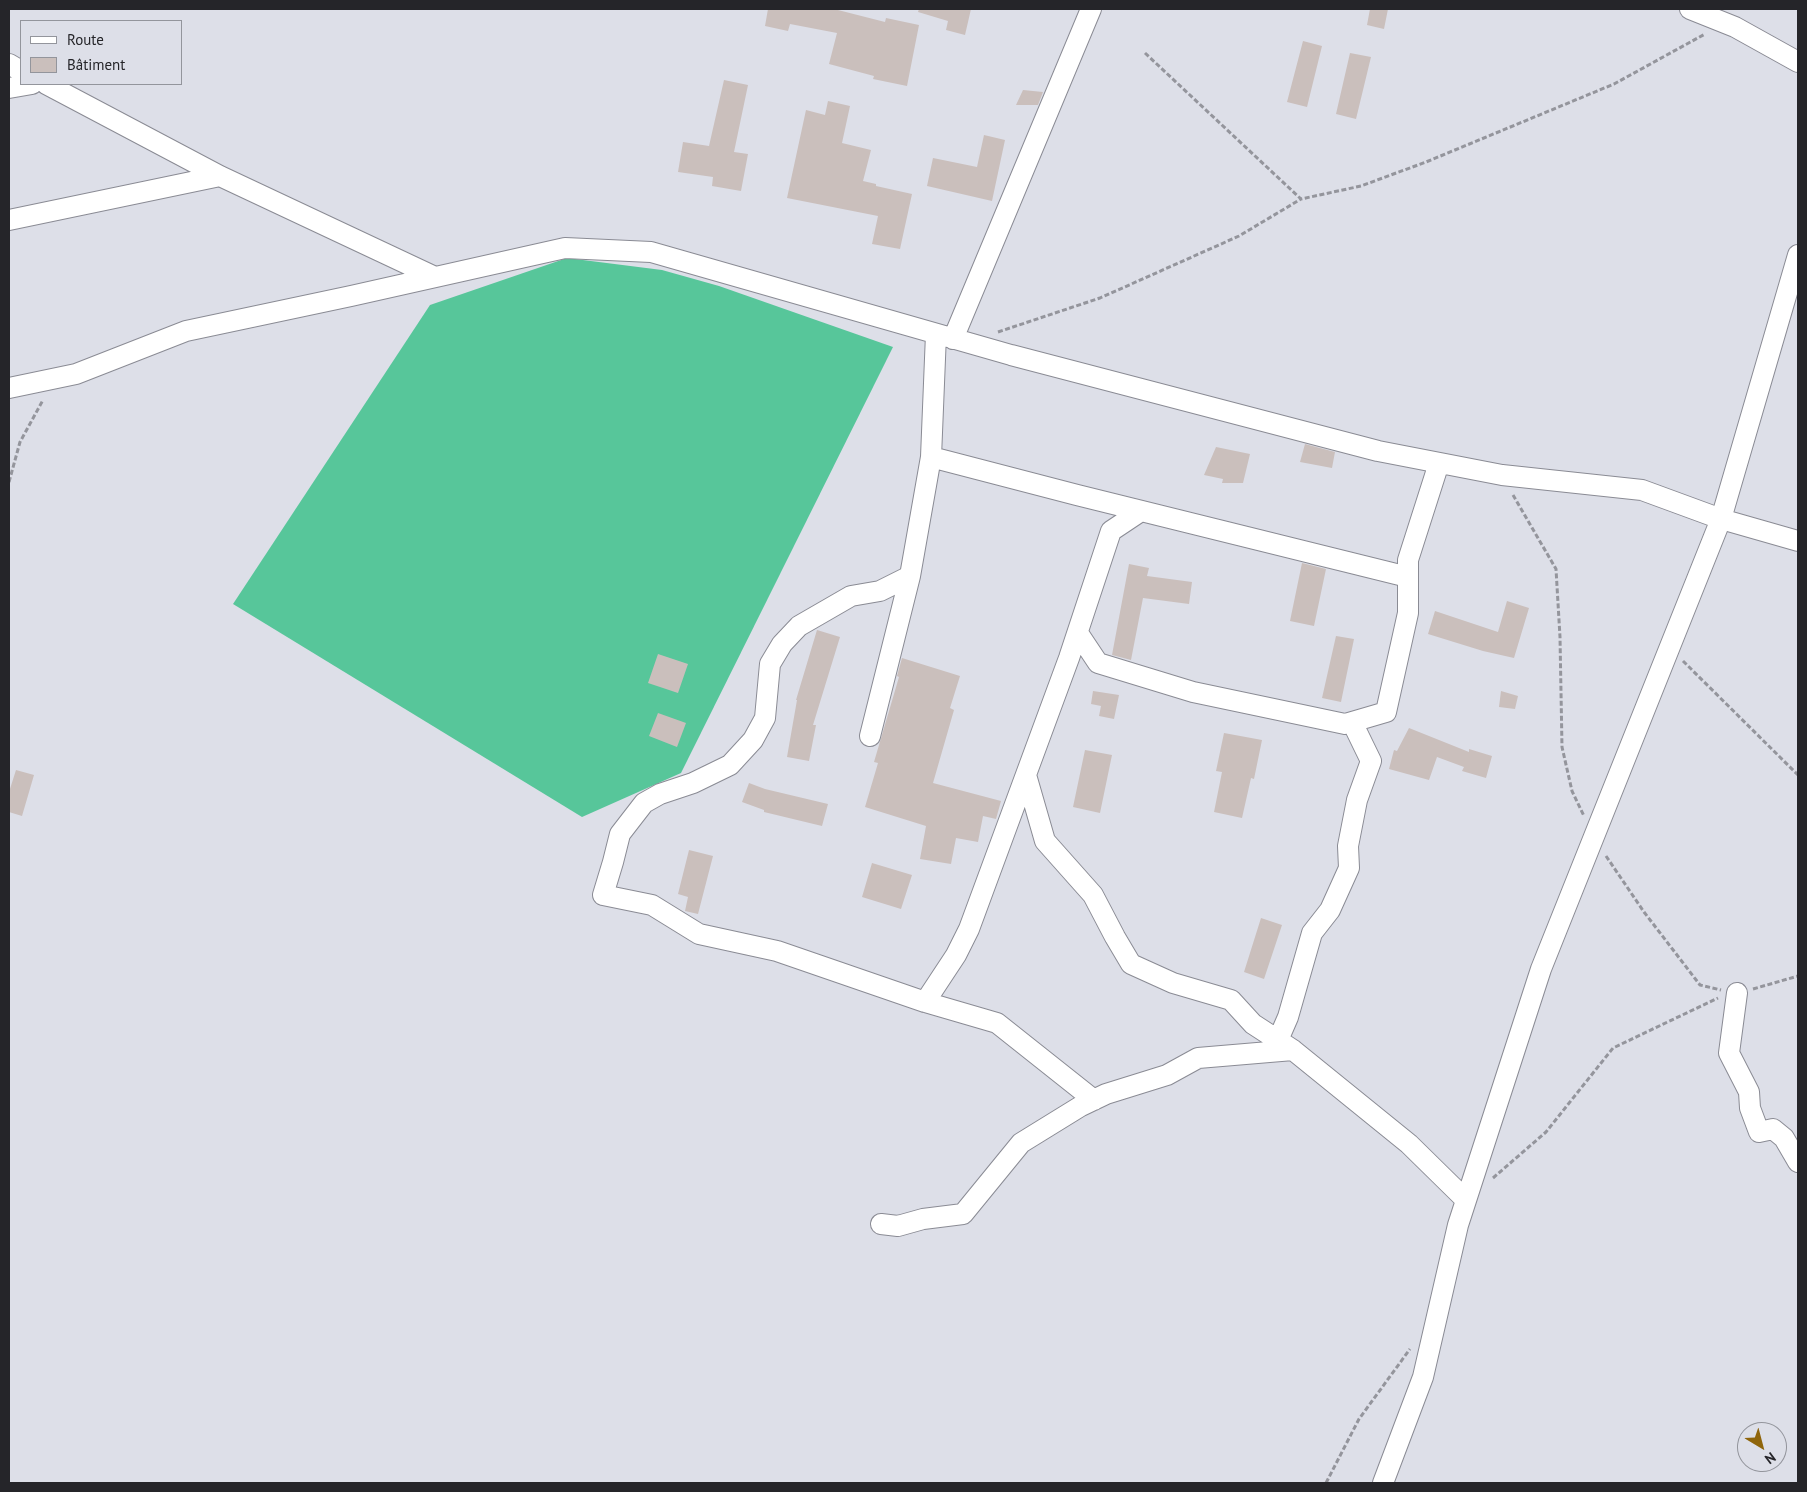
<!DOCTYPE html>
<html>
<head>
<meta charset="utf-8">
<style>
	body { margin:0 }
	#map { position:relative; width:1807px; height:1492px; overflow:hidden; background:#dddfe8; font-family:"PT Sans",sans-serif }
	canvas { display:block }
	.frame { position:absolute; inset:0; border:10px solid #252529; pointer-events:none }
	.legend { position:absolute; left:20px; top:20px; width:162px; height:65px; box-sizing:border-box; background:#dddfe8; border:1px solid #93959c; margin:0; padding:6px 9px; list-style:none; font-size:15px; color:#252529 }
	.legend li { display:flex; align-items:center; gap:10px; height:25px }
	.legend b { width:25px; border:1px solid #93959c }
	.north { position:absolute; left:1737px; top:1422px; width:50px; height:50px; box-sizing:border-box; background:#dddfe8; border:1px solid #93959c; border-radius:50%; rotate:143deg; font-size:14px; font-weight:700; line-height:20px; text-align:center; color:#252529 }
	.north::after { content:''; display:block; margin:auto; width:18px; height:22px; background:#8f650b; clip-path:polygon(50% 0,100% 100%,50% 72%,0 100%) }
</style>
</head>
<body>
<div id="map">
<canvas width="1807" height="1492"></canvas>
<div class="frame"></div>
<ul class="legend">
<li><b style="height:6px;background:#fff"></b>Route</li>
<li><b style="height:14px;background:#cabfbc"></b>Bâtiment</li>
</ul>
<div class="north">N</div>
</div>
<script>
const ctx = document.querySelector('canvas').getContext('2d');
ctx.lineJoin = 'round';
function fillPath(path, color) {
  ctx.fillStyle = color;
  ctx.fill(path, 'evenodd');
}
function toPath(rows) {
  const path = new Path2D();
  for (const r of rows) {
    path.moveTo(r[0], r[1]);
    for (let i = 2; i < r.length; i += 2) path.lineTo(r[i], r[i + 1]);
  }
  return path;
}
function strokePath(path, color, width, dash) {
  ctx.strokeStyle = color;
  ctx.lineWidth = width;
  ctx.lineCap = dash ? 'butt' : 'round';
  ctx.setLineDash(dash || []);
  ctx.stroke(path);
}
fillPath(toPath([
	[567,258,662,270,719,286,893,347,681,773,582,817,233,604,430,305]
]), '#57c69a');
fillPath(toPath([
	[768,9,834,9,885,22,886,18,919,25,907,86,873,79,874,76,829,64,837,33,790,24,788,31,765,26],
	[919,9,971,9,965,35,946,30,948,21,918,12],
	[1370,9,1388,9,1384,29,1367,25],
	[1303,41,1322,46,1307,107,1287,102],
	[1350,53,1371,57,1356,119,1336,114],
	[724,80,748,85,734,152,748,154,741,191,712,186,713,177,678,172,683,142,709,146],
	[1023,90,1043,92,1038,105,1016,105],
	[828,101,850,106,842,143,871,150,863,181,876,184,876,186,912,194,900,249,872,244,878,216,787,198,806,110,825,115],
	[984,135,1005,140,992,201,927,186,933,158,977,167],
	[1305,444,1335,452,1332,468,1300,462],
	[1216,447,1250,454,1243,483,1222,483,1223,479,1204,475],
	[1302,563,1326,569,1314,626,1290,621],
	[1129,564,1149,568,1147,576,1192,582,1189,604,1143,598,1131,660,1112,655],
	[1507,601,1529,608,1514,658,1483,651,1428,634,1435,611,1498,632],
	[817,630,840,637,813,725,816,725,809,761,787,757,797,700,796,700],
	[1336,636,1354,639,1341,702,1322,698],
	[658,654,688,664,678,693,648,683],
	[902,658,960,676,950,708,954,710,933,783,1001,801,996,819,983,816,978,842,956,838,951,864,920,859,926,826,865,807,878,763,874,762,899,677,897,676],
	[1093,691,1119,695,1114,719,1099,716,1101,706,1091,704],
	[1501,691,1518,696,1515,709,1499,707],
	[658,713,686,723,677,747,649,736],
	[1409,728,1469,752,1469,749,1492,756,1486,778,1462,771,1464,767,1437,757,1429,780,1389,769,1394,750,1397,751],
	[1224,733,1262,740,1254,779,1251,778,1242,818,1214,812,1222,772,1216,771],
	[1085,750,1112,755,1100,813,1073,807],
	[16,770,34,775,22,816,9,812,9,792],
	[749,783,765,789,828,804,822,826,764,812,764,810,742,802],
	[689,850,713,856,698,914,685,911,688,897,678,894],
	[872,863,912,875,901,909,862,897],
	[1261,918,1282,925,1264,979,1244,972]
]), '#cabfbc');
const minor = toPath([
	[1690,9,1735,27,1798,62],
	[9,64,21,71],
	[46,84,220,176,435,277],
	[9,88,32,84],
	[9,220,220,176],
	[953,339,1091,9],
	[9,388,76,374,186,331,351,296,565,248,651,252,1011,355,1378,451,1502,475,1642,490,1721,519,1798,541],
	[931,457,1077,495,1408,577],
	[910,576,880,591,851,596,799,626,782,644,770,664,765,718,753,740,730,765,693,783,660,794,644,803,620,834,613,862,603,895,652,905,699,934,777,951,925,1002,997,1023,1094,1100],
	[1078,633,1098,663,1193,692,1345,724,1386,712,1408,613,1408,560,1439,463],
	[870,736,910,576,931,457,936,334],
	[1026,775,1045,841,1093,895,1115,937,1131,964,1173,983,1231,1000,1253,1024,1293,1050,1409,1144,1466,1200],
	[1737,993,1729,1053,1749,1092,1750,1108,1759,1132,1773,1129,1784,1138,1798,1162],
	[925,1002,956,955,969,929,1069,658,1111,531,1141,511],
	[1278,1040,1288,1017,1312,933,1330,910,1349,868,1348,846,1357,800,1371,761,1352,722],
	[881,1224,898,1226,923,1219,963,1214,1021,1143,1081,1106,1106,1094,1167,1075,1198,1058,1293,1050],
	[1383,1483,1423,1377,1458,1225,1541,969,1721,519,1798,255]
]);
strokePath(minor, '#8a8b94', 22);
strokePath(toPath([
	[1145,53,1301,199,1361,186,1426,162,1614,84,1705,34],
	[998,332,1100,298,1239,236,1301,199],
	[9,482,20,442,43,400],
	[1513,495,1556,569,1560,637,1562,747,1572,791,1584,816],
	[1683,661,1798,775],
	[1606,856,1644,912,1700,985,1721,990],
	[1753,989,1798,976],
	[1493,1178,1546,1132,1613,1048,1718,998],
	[1326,1483,1359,1419,1410,1349]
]), '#94959c', 3, [5, 2.5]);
strokePath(minor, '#fff', 20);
</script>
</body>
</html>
